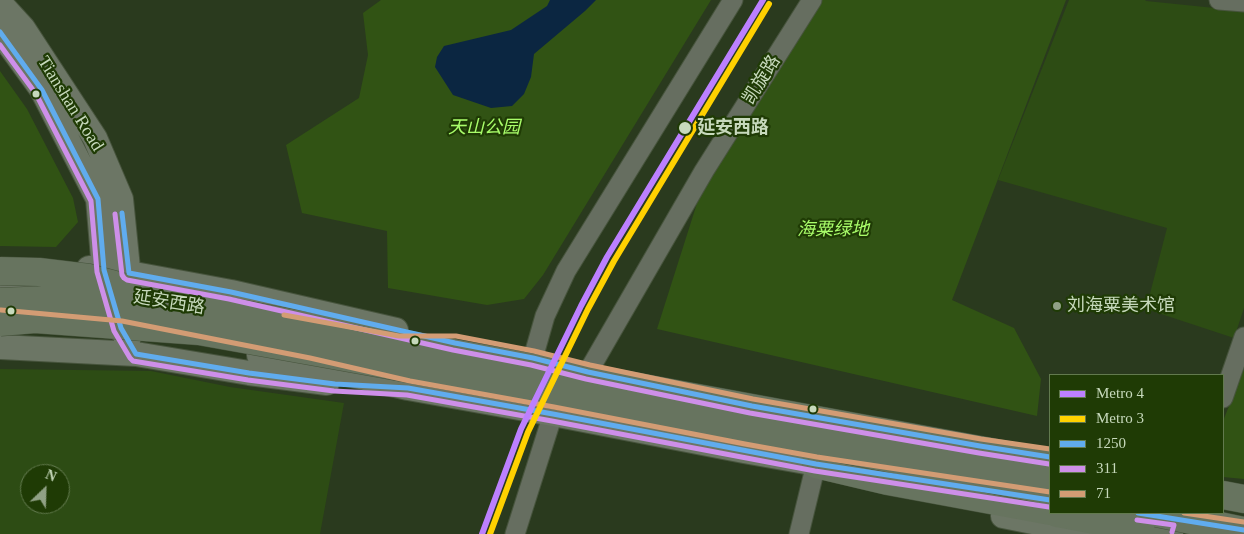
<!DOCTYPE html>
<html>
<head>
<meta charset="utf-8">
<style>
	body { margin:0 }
	#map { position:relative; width:1244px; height:534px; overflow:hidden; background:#2a3a1e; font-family:"Times New Roman",serif }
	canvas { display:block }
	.legend { position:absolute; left:1049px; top:374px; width:175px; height:140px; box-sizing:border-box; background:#1f3b05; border:1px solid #627a4e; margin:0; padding:6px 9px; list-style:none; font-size:15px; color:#c7d9bc }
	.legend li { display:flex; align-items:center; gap:10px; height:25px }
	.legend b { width:25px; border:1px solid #627a4e }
	.north { position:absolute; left:20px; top:464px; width:50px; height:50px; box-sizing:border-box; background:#1f3b05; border:1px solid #627a4e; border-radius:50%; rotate:24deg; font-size:14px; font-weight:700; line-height:20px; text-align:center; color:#c7d9bc }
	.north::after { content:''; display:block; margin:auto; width:18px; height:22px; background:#90a185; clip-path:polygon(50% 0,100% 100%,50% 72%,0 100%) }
</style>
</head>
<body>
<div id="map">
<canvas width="1244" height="534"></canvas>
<ul class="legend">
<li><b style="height:6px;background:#bc80ff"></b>Metro 4</li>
<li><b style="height:6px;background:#ffd100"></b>Metro 3</li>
<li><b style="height:6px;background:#60acee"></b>1250</li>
<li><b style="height:6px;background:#ce8fe9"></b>311</li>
<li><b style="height:6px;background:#d39c74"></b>71</li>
</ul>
<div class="north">N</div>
</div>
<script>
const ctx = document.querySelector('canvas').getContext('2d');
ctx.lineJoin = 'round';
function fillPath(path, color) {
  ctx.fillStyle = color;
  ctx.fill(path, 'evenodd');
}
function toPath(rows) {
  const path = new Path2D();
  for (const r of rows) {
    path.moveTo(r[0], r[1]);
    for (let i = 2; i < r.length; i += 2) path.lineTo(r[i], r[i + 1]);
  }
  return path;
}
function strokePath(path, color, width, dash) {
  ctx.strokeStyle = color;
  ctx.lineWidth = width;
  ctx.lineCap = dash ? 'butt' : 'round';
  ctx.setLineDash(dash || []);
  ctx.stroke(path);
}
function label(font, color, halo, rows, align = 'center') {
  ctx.font = font + ' "Times New Roman","Noto Sans SC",serif';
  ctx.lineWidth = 4.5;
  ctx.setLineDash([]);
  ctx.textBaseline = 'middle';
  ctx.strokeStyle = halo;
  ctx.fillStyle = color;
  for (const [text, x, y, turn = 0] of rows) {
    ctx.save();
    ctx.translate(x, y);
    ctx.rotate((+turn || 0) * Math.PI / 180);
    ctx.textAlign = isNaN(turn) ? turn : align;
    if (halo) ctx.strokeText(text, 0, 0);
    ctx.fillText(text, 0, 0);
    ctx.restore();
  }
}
fillPath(toPath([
	[1069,0,1145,0,1146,1,1244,11,1244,308,1234,338,1146,309,1167,228,998,180],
	[0,369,151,371,230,387,344,403,320,534,0,534],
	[30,474,60,474,60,504,30,504]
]), '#2d4c14');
fillPath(toPath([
	[381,0,711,0,543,275,524,299,487,305,388,288,387,231,302,213,286,145,359,98,368,55,363,13],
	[816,0,1066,0,952,300,1014,328,1041,379,1037,416,657,329,706,175],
	[0,71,27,109,73,198,78,222,56,247,0,246],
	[1244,369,1244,479,1223,477,1223,421]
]), '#315314');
fillPath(toPath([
	[550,0,596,0,585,11,534,54,531,77,524,94,512,106,491,108,453,95,435,67,437,57,444,46,511,30,547,6]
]), '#0b2641');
const minor = toPath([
	[1219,0,1244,2],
	[540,378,533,358,545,316,566,271,733,0],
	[1223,398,1244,337],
	[515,534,553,414,588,372,704,171,812,0],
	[799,534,816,464]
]);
const major = toPath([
	[0,3,23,28,95,138,121,199,130,288],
	[0,32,42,90,98,199,104,270,121,328,128,341],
	[89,268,129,273,231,292,396,330],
	[0,287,18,287,53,290],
	[0,347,136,354,249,373,327,383],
	[259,355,309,365,408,388,553,414,744,451,834,467],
	[1138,513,1176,518],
	[1003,516,1083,532]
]);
const highway = toPath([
	[816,464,888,481,1050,511],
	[1223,495,1244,499],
	[1057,513,1169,534]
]);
strokePath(minor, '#47543d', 21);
strokePath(major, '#47543d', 26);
strokePath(highway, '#47543d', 29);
strokePath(minor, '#666e60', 19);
strokePath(major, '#6c7665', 24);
strokePath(highway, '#67745f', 28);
const highwayBridge = toPath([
	[0,271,39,272,89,278,130,289],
	[0,302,119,297,182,303,1050,463],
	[0,322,35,319,199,331,735,427,1050,491],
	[1157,513,1244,531]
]);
strokePath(highwayBridge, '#47543d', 29, []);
strokePath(highwayBridge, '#67745f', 28);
strokePath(toPath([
	[0,32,42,90,98,199,104,270,121,328,136,354,249,373,335,384,408,388,553,414,816,464,1050,500],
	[122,213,129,273,231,292,455,343,533,358,588,372,752,406,980,446,1050,457],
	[1138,513,1244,530]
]), '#60acee', 5);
strokePath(toPath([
	[0,45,36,94,91,201,97,272,114,331,130,358,133,361,248,380,334,391,407,395,552,421,815,471,1049,507],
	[115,214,122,275,124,278,127,280,229,299,453,350,531,365,586,379,750,413,979,453,1049,464],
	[1137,520,1174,525,1172,532]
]), '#ce8fe9', 5);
strokePath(toPath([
	[1,310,122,321,310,358,410,381,554,407,745,444,817,457,1050,492],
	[284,315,399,336,456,336,534,351,590,365,753,399,981,439,1050,449],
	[1184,513,1244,522]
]), '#d39c74', 5);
strokePath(toPath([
	[482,534,521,429,581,306,607,257,763,0]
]), '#bc80ff', 6);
strokePath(toPath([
	[490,534,528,432,588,309,614,261,769,4]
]), '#ffd100', 6);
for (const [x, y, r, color] of [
	[36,94,4.5,"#c7d9bc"],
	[685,128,7,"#c7d9bc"],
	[1057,306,5,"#90a185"],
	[11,311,4.5,"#c7d9bc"],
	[415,341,4.5,"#c7d9bc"],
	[813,409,4.5,"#c7d9bc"]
]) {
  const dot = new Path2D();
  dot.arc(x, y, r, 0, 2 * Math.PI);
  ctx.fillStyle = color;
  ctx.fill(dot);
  strokePath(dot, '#1f3b05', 2);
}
label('18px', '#c7d9bc', '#1f3b05', [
	["凯旋路",762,80,-58],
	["Tianshan Road",70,104,58],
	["延安西路",169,303,9]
]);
label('italic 18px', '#a9fd6a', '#1f3b05', [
	["天山公园",484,128],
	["海粟绿地",833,230]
]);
label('bold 18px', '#c7d9bc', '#1f3b05', [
	["延安西路",697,128]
], 'left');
label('18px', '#c7d9bc', '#1f3b05', [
	["刘海粟美术馆",1067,306]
], 'left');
</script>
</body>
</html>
